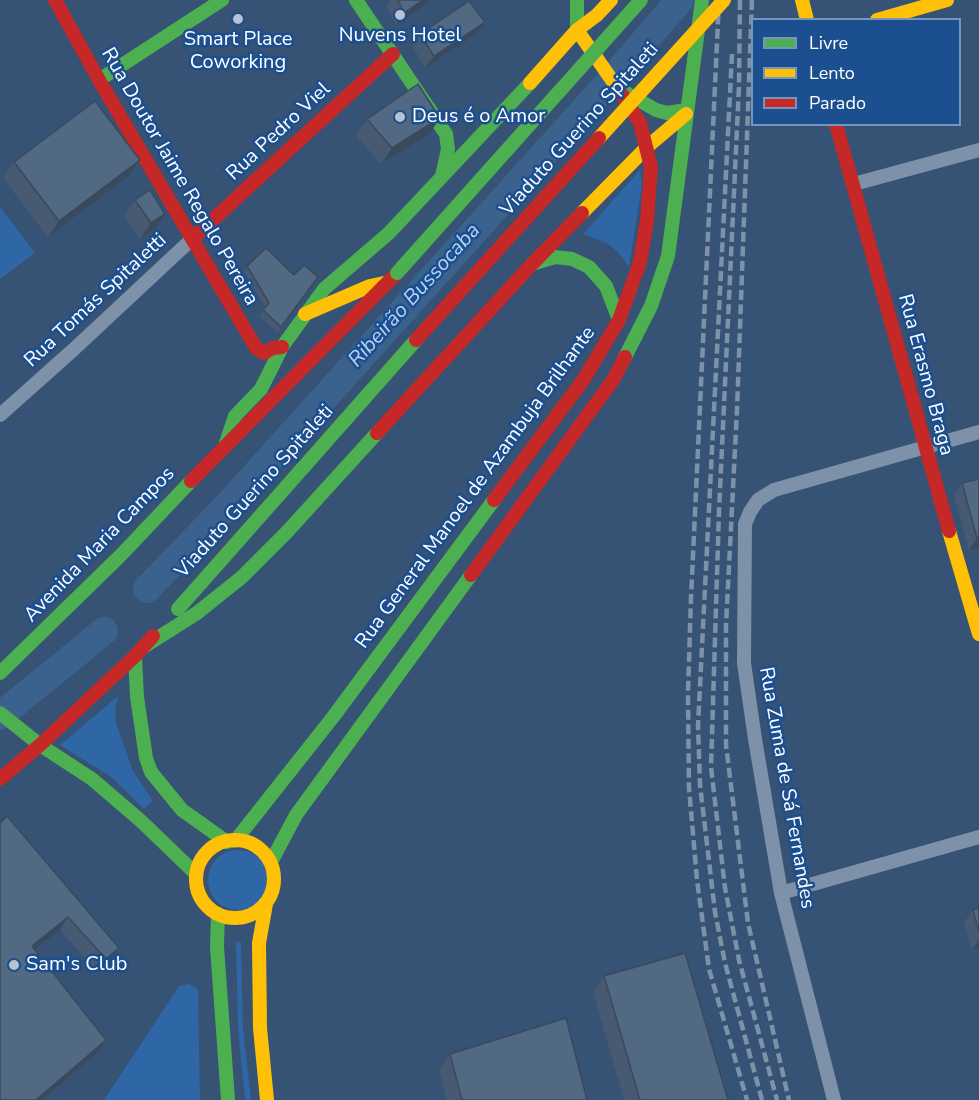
<!DOCTYPE html>
<html>
<head>
<meta charset="utf-8">
<style>
	body { margin:0 }
	#map { position:relative; width:979px; height:1100px; overflow:hidden; background:#365274; font-family:"Nunito Sans",sans-serif }
	canvas { display:block }
	.legend { position:absolute; left:751px; top:18px; width:210px; height:108px; box-sizing:border-box; background:#1b4f8f; border:2px solid #7695bc; margin:0; padding:8px 10px; list-style:none; font-size:18px; color:#fff }
	.legend li { display:flex; align-items:center; gap:12px; height:30px }
	.legend b { width:30px; border:2px solid #7695bc }
</style>
</head>
<body>
<div id="map">
<canvas width="979" height="1100"></canvas>
<ul class="legend">
<li><b style="height:8px;background:#4caf50"></b>Livre</li>
<li><b style="height:8px;background:#ffc107"></b>Lento</li>
<li><b style="height:8px;background:#c62828"></b>Parado</li>
</ul>
</div>
<script>
const ctx = document.querySelector('canvas').getContext('2d');
ctx.lineJoin = 'round';
function fillPath(path, color) {
  ctx.fillStyle = color;
  ctx.fill(path, 'evenodd');
}
function toPath(rows) {
  const path = new Path2D();
  for (const r of rows) {
    if (r.length === 3) {
      path.moveTo(r[0] + r[2], r[1]);
      path.arc(r[0], r[1], r[2], 0, 2 * Math.PI);
      continue;
    }
    path.moveTo(r[0], r[1]);
    for (let i = 2; i < r.length; i += 2) path.lineTo(r[i], r[i + 1]);
  }
  return path;
}
function strokePath(path, color, width, dash) {
  ctx.strokeStyle = color;
  ctx.lineWidth = width;
  ctx.lineCap = dash ? 'butt' : 'round';
  ctx.setLineDash(dash || []);
  ctx.stroke(path);
}
function label(font, color, halo, rows, align = 'center') {
  ctx.font = font + ' "Nunito Sans",sans-serif';
  ctx.lineWidth = 5;
  ctx.setLineDash([]);
  ctx.textBaseline = 'middle';
  ctx.strokeStyle = halo;
  ctx.fillStyle = color;
  for (const [text, x, y, turn = 0] of rows) {
    ctx.save();
    ctx.translate(x, y);
    ctx.rotate((+turn || 0) * Math.PI / 180);
    ctx.textAlign = isNaN(turn) ? turn : align;
    if (halo) ctx.strokeText(text, 0, 0);
    ctx.fillText(text, 0, 0);
    ctx.restore();
  }
}
fillPath(toPath([
	[640,170,642,185,629,267,618,252,605,242,583,234],
	[0,207,35,253,0,279],
	[118,696,115,709,116,723,133,771,153,801,144,809,111,777,60,745],
	[238,880,30],
	[236,942,241,942,243,1028,251,1100,245,1100,238,1029],
	[189,984,198,989,200,1100,104,1100,179,986]
]), '#2f66a5');
strokePath(toPath([
	[147,589,225,508,609,82,680,0],
	[0,716,104,631]
]), '#3b618d', 28);
strokePath(toPath([
	[854,184,979,150],
	[0,415,73,350,192,239],
	[781,893,979,837],
	[834,1100,781,893,755,739,744,663,745,524,750,512,758,500,774,490,979,432]
]), '#7d92a8', 14);
strokePath(toPath([
	[356,0,446,134,448,149,442,176],
	[577,0,577,30],
	[99,80,222,0],
	[623,91,656,110,667,113,686,110],
	[532,264,555,257,572,259,589,267,606,286,619,320],
	[625,357,651,306,668,256,702,0],
	[226,443,235,416,261,389,282,347,324,289,389,233,530,83],
	[145,646,197,613,242,577,286,533,377,433],
	[135,656,137,697,146,758,151,772,182,810,227,842],
	[0,673,121,555,191,481],
	[0,713,40,745,92,779,141,821,196,874],
	[235,841,333,717,494,500],
	[271,862,296,815,471,575],
	[218,914,217,947,228,1100]
]), '#4caf50', 14);
strokePath(toPath([
	[802,0,807,20],
	[877,20,947,0],
	[577,30,621,93],
	[530,83,577,30,597,15,611,0],
	[582,213,647,147,686,114],
	[305,314,370,286,384,283],
	[949,531,979,634],
	[235,879,39],
	[266,904,259,943,260,1028,267,1100]
]), '#ffc107', 14);
strokePath(toPath([
	[55,0,99,80,256,348,264,353,273,348,282,347],
	[836,124,949,531],
	[192,239,393,54],
	[377,433,532,264,582,213],
	[191,481,397,273],
	[494,500,584,379,619,320,640,262,647,221,651,167,640,123,621,93],
	[471,575,613,380,625,357],
	[0,779,40,745,135,656,153,636]
]), '#c62828', 14);
strokePath(toPath([
	[719,0,691,598,688,693,689,788,697,880,709,969,747,1100],
	[740,0,739,86,719,511,711,767,725,888,739,960,777,1100],
	[752,0,737,410,726,625,726,745,748,923,789,1100],
	[732,54,698,726,700,785,715,912,725,963,762,1100]
]), '#7e92a7', 4.5, [10, 4.5]);
strokePath(toPath([
	[397,273,641,0],
	[178,609,416,340]
]), '#4caf50', 14);
strokePath(toPath([
	[599,138,724,0]
]), '#ffc107', 14);
strokePath(toPath([
	[416,340,599,138]
]), '#c62828', 14);
fillPath(toPath([
	[390,0,432,0,396,25,386,6],
	[485,22,477,34,425,68,412,46,420,34],
	[440,118,429,134,381,164,355,135,367,119],
	[14,162,128,176,48,237,3,178],
	[150,190,154,230,140,239,124,216,135,200],
	[247,266,294,275,318,277,278,333,259,316,265,308,244,271],
	[979,479,979,547,969,550,954,495,962,483],
	[7,816,119,948,110,960,97,971,60,930,34,950,106,1040,98,1052,42,1100,0,1100],
	[979,908,979,948,972,950,964,922,973,910],
	[604,976,728,1100,624,1100,593,992],
	[450,1054,587,1100,447,1100,439,1071]
]), '#475a72');
fillPath(toPath([
	[423,0,432,0,396,25,404,13],
	[485,22,477,34,425,68,434,56],
	[440,118,429,134,381,164,392,148],
	[140,160,128,176,48,237,59,221],
	[165,214,154,230,140,239,151,223],
	[979,537,979,547,969,550,977,538],
	[68,917,60,930,23,958,32,946],
	[979,939,979,948,972,950],
	[119,948,110,960,97,971,106,959],
	[106,1040,98,1052,42,1100,36,1100]
]), '#394a5c');
const building = toPath([
	[398,0,423,0,404,13,398,0],
	[469,1,485,22,434,56,420,34,469,1],
	[418,84,440,118,392,148,367,119,418,84],
	[95,101,140,160,59,221,14,162,95,101],
	[150,190,165,214,151,223,135,200,150,190],
	[266,248,294,275,304,265,318,277,281,327,263,310,269,303,247,266,266,248],
	[979,479,979,537,977,538,962,483,979,479],
	[7,816,119,948,106,959,68,917,32,946,106,1040,36,1100,0,1100,0,823,7,816],
	[979,908,979,932,973,910,979,908],
	[685,953,728,1100,640,1100,604,976,685,953],
	[566,1018,587,1100,462,1100,450,1054,566,1018]
]);
fillPath(building, '#526984');
strokePath(building, '#394a5c', 1.5);
for (const [x, y, r, color] of [
	[400,15,6,"#b9c2ce"],
	[238,19,6,"#b9c2ce"],
	[400,117,6,"#b9c2ce"],
	[14,965,6,"#b9c2ce"]
]) {
  const dot = new Path2D();
  dot.arc(x, y, r, 0, 2 * Math.PI);
  ctx.fillStyle = color;
  ctx.fill(dot);
  strokePath(dot, '#1b4f8f', 2);
}
label('20px', '#fff', '#1b4f8f', [
	["Nuvens Hotel",400,36],
	["Smart Place",238,40],
	["Coworking",238,63],
	["Deus é o Amor",412,117,"left"],
	["Sam's Club",26,965,"left"]
]);
label('20px', '#fff', '#1b4f8f', [
	["Viaduto Guerino Spitaleti",580,130,-48],
	["Rua Pedro Viel",279,132,-43],
	["Rua Doutor Jaime Regalo Pereira",179,177,60],
	["Rua Tomás Spitaletti",96,301,-43],
	["Rua Erasmo Braga",925,375,75],
	["Rua General Manoel de Azambuja Brilhante",476,488,-54],
	["Viaduto Guerino Spitaleti",255,492,-48],
	["Avenida Maria Campos",100,545,-46],
	["Rua Zuma de Sá Fernandes",786,788,80]
]);
label('italic 21px', '#b5d3f5', '#1b4f8f', [
	["Ribeirão Bussocaba",415,296,-48]
]);
</script>
</body>
</html>
